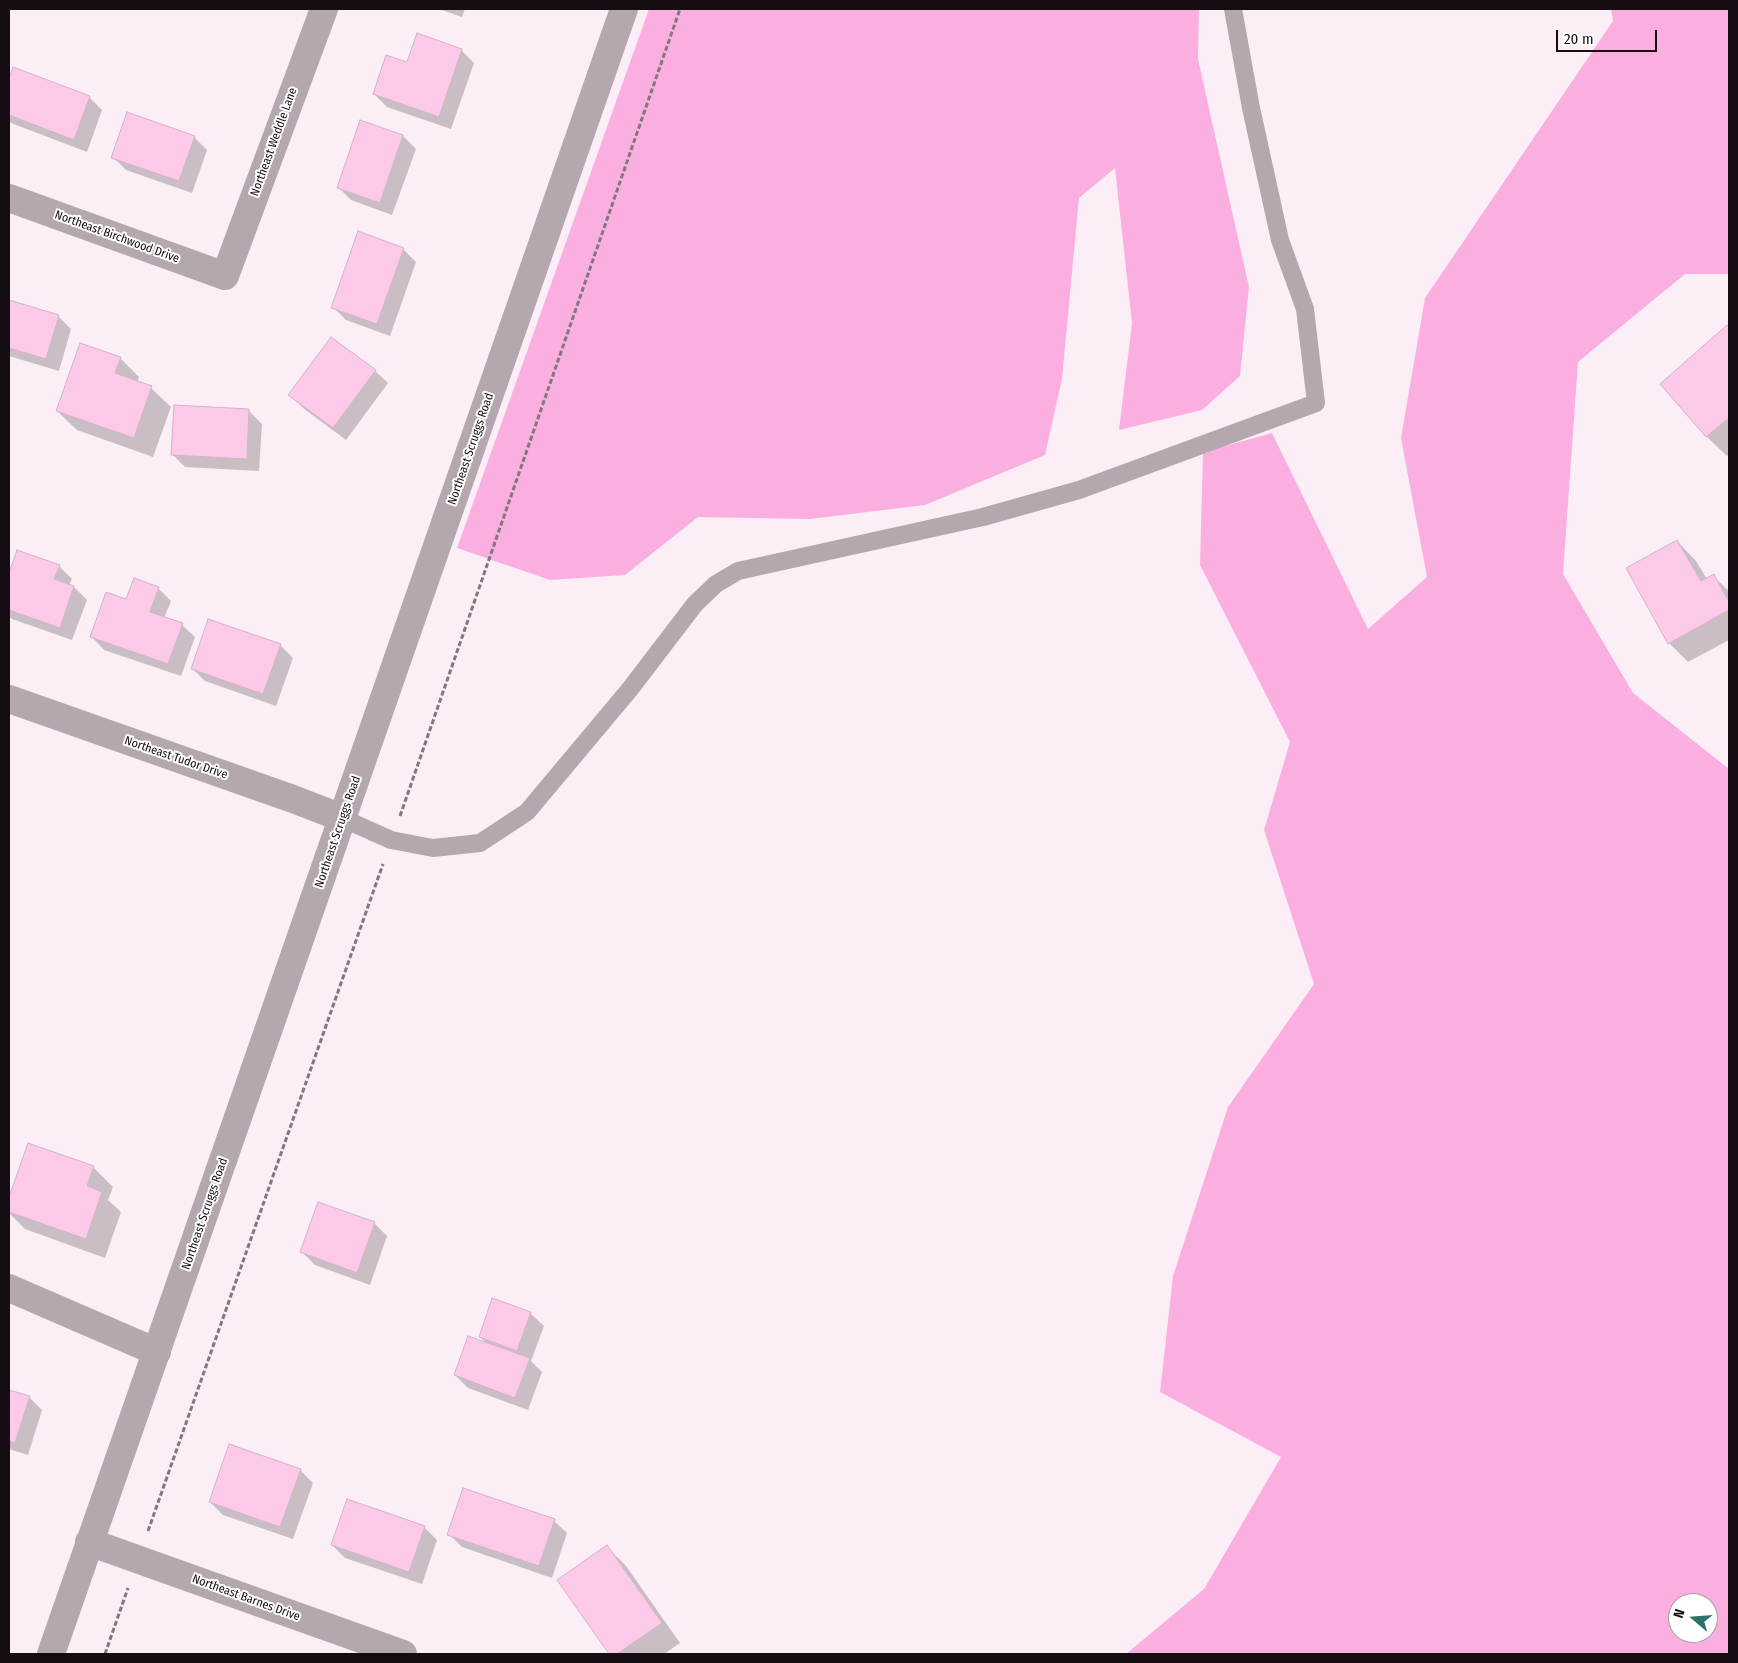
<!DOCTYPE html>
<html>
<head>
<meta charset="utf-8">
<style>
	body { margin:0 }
	#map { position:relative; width:1738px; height:1663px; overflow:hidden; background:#fbeef6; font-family:"Fira Sans Condensed",sans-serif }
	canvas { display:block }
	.frame { position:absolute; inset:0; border:10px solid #160c13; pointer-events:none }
	.north { position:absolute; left:1668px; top:1593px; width:50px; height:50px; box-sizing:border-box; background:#fff; border:1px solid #a29ea1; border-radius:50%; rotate:288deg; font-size:14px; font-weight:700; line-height:20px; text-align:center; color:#160c13 }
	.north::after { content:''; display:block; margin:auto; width:18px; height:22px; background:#2d7369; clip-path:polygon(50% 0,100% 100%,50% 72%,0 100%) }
	.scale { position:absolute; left:1556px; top:30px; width:101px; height:22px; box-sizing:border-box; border:2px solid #160c13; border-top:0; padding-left:6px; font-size:15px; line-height:18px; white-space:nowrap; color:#160c13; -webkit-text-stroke:4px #fff; paint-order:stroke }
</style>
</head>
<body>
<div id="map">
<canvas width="1738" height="1663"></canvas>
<div class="frame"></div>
<div class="north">N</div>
<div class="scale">20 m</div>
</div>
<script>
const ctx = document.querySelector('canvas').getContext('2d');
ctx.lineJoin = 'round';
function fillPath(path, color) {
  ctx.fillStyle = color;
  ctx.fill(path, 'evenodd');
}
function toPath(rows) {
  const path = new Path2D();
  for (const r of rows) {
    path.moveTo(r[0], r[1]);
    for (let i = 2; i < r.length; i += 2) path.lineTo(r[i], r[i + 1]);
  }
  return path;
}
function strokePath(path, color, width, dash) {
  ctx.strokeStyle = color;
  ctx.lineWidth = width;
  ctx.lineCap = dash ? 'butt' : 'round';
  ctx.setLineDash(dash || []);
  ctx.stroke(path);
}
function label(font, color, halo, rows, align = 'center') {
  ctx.font = font + ' "Fira Sans Condensed",sans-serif';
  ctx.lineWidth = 4;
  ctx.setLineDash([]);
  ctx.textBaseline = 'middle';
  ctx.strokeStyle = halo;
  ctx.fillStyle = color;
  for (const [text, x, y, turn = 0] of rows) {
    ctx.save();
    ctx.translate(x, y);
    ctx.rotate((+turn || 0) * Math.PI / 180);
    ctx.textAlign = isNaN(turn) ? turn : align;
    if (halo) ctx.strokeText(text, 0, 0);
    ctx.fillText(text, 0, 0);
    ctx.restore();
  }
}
fillPath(toPath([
	[649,9,1199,9,1198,59,1249,287,1240,376,1202,410,1119,430,1132,323,1115,168,1079,198,1062,379,1045,455,925,505,810,519,698,517,625,575,550,580,457,548],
	[1611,9,1729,9,1729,274,1685,274,1578,362,1563,574,1633,693,1729,769,1729,1654,1126,1654,1204,1589,1281,1457,1160,1392,1173,1276,1228,1107,1314,984,1264,830,1290,742,1200,565,1203,452,1272,433,1368,629,1427,577,1401,438,1425,298,1613,21],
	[1678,1603,1708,1603,1708,1633,1678,1633]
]), '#fbafe1');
fillPath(toPath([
	[439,9,465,9,462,17],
	[461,50,474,63,451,129,387,107,374,94,408,63],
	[14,69,89,97,102,110,87,152,11,123,9,121,9,82],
	[403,136,416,149,392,215,351,200,338,187],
	[194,137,207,150,192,193,126,170,113,157],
	[403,249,416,262,390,336,346,320,333,307],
	[9,301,58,316,71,329,59,371,9,356],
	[1727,327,1729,329,1729,454,1727,456,1707,437,1661,384],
	[120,358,139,377,137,383,151,388,171,407,153,457,77,430,57,411],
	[375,371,388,383,346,440,303,408,290,395],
	[249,411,262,424,259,471,185,467,172,454],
	[1677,541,1696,561,1707,579,1713,576,1729,591,1729,640,1688,662,1669,643],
	[18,551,59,566,72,579,69,585,74,587,87,600,72,640,12,619,9,616,9,577],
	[158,588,171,601,164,618,182,625,195,637,181,676,104,650,92,637,127,600],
	[280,645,293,658,276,706,205,681,192,668],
	[29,1144,93,1167,113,1187,108,1200,121,1212,105,1258,25,1229,9,1213,9,1200],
	[374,1223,387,1236,370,1285,315,1265,302,1252],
	[493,1300,531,1314,544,1326,531,1361,542,1372,528,1410,468,1388,455,1375,487,1344,480,1337],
	[9,1391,29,1397,42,1410,28,1455,9,1449],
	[300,1470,313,1483,293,1539,223,1515,210,1502],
	[554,1521,567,1533,552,1578,462,1547,449,1534],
	[424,1527,437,1540,422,1584,345,1558,332,1545],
	[607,1547,626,1566,680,1643,664,1654,611,1654,559,1580]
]), '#0003');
const building = toPath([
	[417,33,462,49,439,117,373,94,386,55,407,62,417,33],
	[13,67,90,96,74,140,9,115,9,79,13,67],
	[127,112,195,136,179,181,111,158,127,112],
	[360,120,403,135,380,203,337,188,360,120],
	[358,231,404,248,377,324,331,308,358,231],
	[9,300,59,315,46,359,9,348,9,300],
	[1727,325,1729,327,1729,418,1706,437,1660,384,1727,325],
	[331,337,376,370,333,428,288,395,331,337],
	[80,343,121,357,115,373,152,386,134,438,56,411,80,343],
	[174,405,249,409,247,459,171,455,174,405],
	[1677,540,1701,581,1714,574,1729,602,1729,610,1668,644,1626,568,1677,540],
	[17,550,60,565,54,579,74,586,60,628,9,610,9,573,17,550],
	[134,578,159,587,150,612,183,623,168,664,90,637,106,592,126,599,134,578],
	[208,619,281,644,263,694,191,669,208,619],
	[28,1143,94,1166,87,1186,102,1192,86,1239,9,1212,9,1197,28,1143],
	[318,1202,375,1222,357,1273,300,1252,318,1202],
	[492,1298,531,1312,517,1351,479,1337,492,1298],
	[468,1336,530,1358,515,1398,454,1375,468,1336],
	[9,1390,30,1396,15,1443,9,1441,9,1390],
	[229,1444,301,1469,280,1527,209,1502,229,1444],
	[463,1488,555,1519,539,1566,447,1535,463,1488],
	[347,1499,425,1526,409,1572,331,1545,347,1499],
	[607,1545,662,1623,617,1654,609,1654,557,1580,607,1545]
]);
fillPath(building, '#fcc9e9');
strokePath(building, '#d2b3c6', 1);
strokePath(toPath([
	[400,816,680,9],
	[148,1531,383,864],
	[105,1654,128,1588]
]), '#82777e', 3, [5, 2.5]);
strokePath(toPath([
	[342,818,391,840,433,848,480,843,527,812,630,689,695,604,716,584,738,571,983,517,1079,490,1316,403,1305,309,1280,240,1251,108,1233,9]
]), '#b5a7af', 18);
strokePath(toPath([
	[9,198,225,276,324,9],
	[9,699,293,799,342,818],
	[9,1288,157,1352],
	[89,1542,403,1654]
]), '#b5a7af', 28);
strokePath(toPath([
	[51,1654,624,9]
]), '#b5a7af', 28);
label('12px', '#160c13', '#fff', [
	["Northeast Weddle Lane",274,142,-70],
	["Northeast Birchwood Drive",117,237,20],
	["Northeast Scruggs Road",471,449,-71],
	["Northeast Tudor Drive",176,758,19],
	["Northeast Scruggs Road",338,832,-71],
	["Northeast Scruggs Road",205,1214,-71],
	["Northeast Barnes Drive",246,1598,20]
]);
</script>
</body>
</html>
